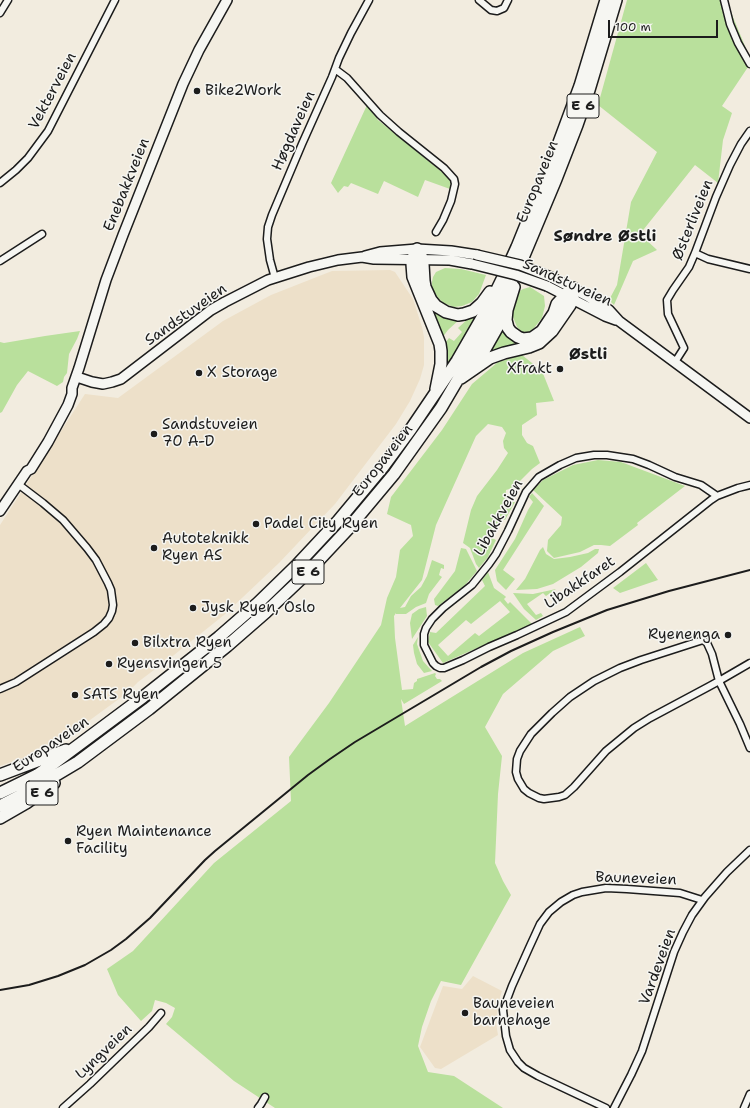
<!DOCTYPE html>
<html>
<head>
<meta charset="utf-8">
<style>
	body { margin:0 }
	#map { position:relative; width:750px; height:1108px; overflow:hidden; background:#f2ecdf; font-family:"Shantell Sans",sans-serif }
	canvas { display:block }
	.scale { position:absolute; left:608px; top:20px; width:110px; height:18px; box-sizing:border-box; border:2px solid #1c1c1c; border-top:0; padding-left:5px; font-size:12px; line-height:14px; white-space:nowrap; color:#1c1c1c; -webkit-text-stroke:3px #f6f6f2; paint-order:stroke }
</style>
</head>
<body>
<div id="map">
<canvas width="750" height="1108"></canvas>
<div class="scale">100 m</div>
</div>
<script>
const ctx = document.querySelector('canvas').getContext('2d');
ctx.lineJoin = 'round';
function fillPath(path, color) {
  ctx.fillStyle = color;
  ctx.fill(path, 'evenodd');
}
function toPath(rows) {
  const path = new Path2D();
  for (const r of rows) {
    path.moveTo(r[0], r[1]);
    for (let i = 2; i < r.length; i += 2) path.lineTo(r[i], r[i + 1]);
  }
  return path;
}
function strokePath(path, color, width, dash) {
  ctx.strokeStyle = color;
  ctx.lineWidth = width;
  ctx.lineCap = dash ? 'butt' : 'round';
  ctx.setLineDash(dash || []);
  ctx.stroke(path);
}
function label(font, color, halo, rows, align = 'center') {
  ctx.font = font + ' "Shantell Sans",sans-serif';
  ctx.lineWidth = 3;
  ctx.setLineDash([]);
  ctx.textBaseline = 'middle';
  ctx.strokeStyle = halo;
  ctx.fillStyle = color;
  for (const [text, x, y, turn = 0] of rows) {
    ctx.save();
    ctx.translate(x, y);
    ctx.rotate((+turn || 0) * Math.PI / 180);
    ctx.textAlign = isNaN(turn) ? turn : align;
    if (halo) ctx.strokeText(text, 0, 0);
    ctx.fillText(text, 0, 0);
    ctx.restore();
  }
}
fillPath(toPath([
	[390,270,395,272,413,299,422,327,424,337,424,365,420,379,410,401,396,424,351,483,335,504,314,526,279,563,224,615,174,655,138,682,127,693,75,731,25,757,0,766,0,525,85,394,118,398,223,321,271,295,332,271],
	[473,976,502,991,498,1004,496,1023,498,1035,441,1069,435,1068,420,1047,443,986,462,989]
]), '#ede0c9');
fillPath(toPath([
	[627,0,727,0,728,5,750,58,750,64,722,106,732,113,723,140,718,183,695,165,640,234,657,250,633,261,614,305,609,300,617,285,631,202,657,152,598,105],
	[367,105,378,120,448,177,451,181,450,189,425,180,418,197,384,181,378,194,351,183,348,187,344,186,338,193,331,183],
	[445,268,461,269,486,275,479,294,472,302,462,306,454,307,443,303,435,294,432,286,432,282,433,277,436,272],
	[530,287,544,296,545,306,542,318,534,328,528,333,523,333,517,327,513,317,512,309,518,292,523,289],
	[431,306,460,319,448,330,442,338],
	[475,316,470,328,445,371,445,343,449,338,454,341,462,332,458,328,470,317],
	[501,326,524,343,487,356],
	[80,331,77,339,69,354,67,373,64,377,63,382,57,386,28,371,17,385,2,412,0,413,0,342,4,343,45,336],
	[522,355,542,371,554,401,536,403,537,415,522,425,522,435,527,443,533,446,540,463,532,469,513,488,506,490,505,501,515,502,505,520,500,518,492,538,496,540,488,557,479,568,476,564,470,548,463,543,471,510,477,496,497,470,508,453,504,448,503,441,506,433,502,427,488,424,476,436,436,525,422,580,400,608,405,607,411,596,421,587,427,576,432,560,444,565,444,569,441,568,439,575,442,577,429,594,426,603,416,607,406,614,396,614,396,613,394,616,395,638,402,690,413,689,414,683,417,681,417,679,435,673,436,674,435,676,437,679,440,679,442,681,404,704,401,699,405,726,523,653,580,627,585,636,553,651,503,694,485,727,502,756,498,794,495,863,503,881,511,895,461,985,441,981,431,1001,422,1027,418,1046,428,1072,454,1076,503,1108,275,1108,234,1081,166,1024,172,1017,175,1008,166,1003,155,1000,152,1011,141,1021,118,995,107,969,133,951,214,863,291,801,289,757,329,703,381,625,387,598,396,577,400,550,413,536,411,525,387,514,391,497,442,430,472,384,498,362],
	[598,460,621,462,685,486,637,523,638,525,610,546,601,545,594,545,580,552,554,558,547,551,548,540,561,525,562,517,533,490,543,480,573,465],
	[532,493,544,506,503,570,515,579,506,590,497,581,495,570,515,539,528,510,533,502,529,497],
	[543,547,546,554,554,559,570,557,588,553,595,549,599,549,598,553,581,567,553,584,537,589,516,590,525,579,540,550],
	[461,548,466,549,477,571,465,585,450,597,438,606,435,605,434,599,455,571],
	[646,563,658,580,620,593,613,588],
	[488,572,494,588,505,596,506,597,504,599,508,604,510,602,532,624,443,663,428,642,430,632,436,633,485,586,482,580],
	[500,601,510,612,479,636,475,633,448,656,438,645,466,620,471,624],
	[556,589,546,596,543,593,527,604,536,615,541,613,543,616,536,620,524,609,513,593,533,594],
	[426,607,427,616,412,639,410,623,412,614,419,609],
	[418,637,417,644,423,661,432,671,424,673,417,664,414,653,413,645]
]), '#b9e09c');
const street = toPath([
	[479,0,491,10,497,11,504,8,508,0],
	[724,0,730,24,738,43,750,64],
	[0,13,8,0],
	[335,69,347,78,380,115,399,132,444,168,454,179,455,184,451,201,443,220,436,232],
	[0,183,16,170,28,158,48,131,115,0],
	[695,253,708,259,750,269],
	[0,261,42,234],
	[275,278,270,260,267,239,268,227,272,215,302,144,332,77,339,58,351,33,369,0],
	[675,362,684,348,668,314,667,300,673,290,689,267,695,253,716,197,730,165,741,144,750,131],
	[717,496,701,485,675,477,649,465,633,459,607,455,594,455,576,458,560,465,539,477,526,492,508,531,496,554,489,564,472,585,443,608,432,619,426,628,424,634,424,645,433,663,436,666,440,668,444,668,463,660,489,647,517,635,566,612,620,572,711,500,717,496,738,488,750,485],
	[703,640,707,643,712,654,719,681,708,687,650,718,634,728,606,751,574,787,565,795,559,797,544,799,539,798,529,793,524,789,518,779,516,772,517,759,520,751,531,734,552,713,570,697,594,681,620,668,641,660,703,640],
	[750,663,719,681,740,724,750,748],
	[0,689,16,682,94,632,104,624,109,618,112,611,113,605,111,590,108,583,96,560,87,548,63,520,43,503,18,484],
	[63,1108,90,1084,149,1027,161,1013],
	[258,1108,261,1104,265,1097],
	[606,1108,538,1076,524,1068,518,1062,510,1050,506,1036,503,1010,512,986,529,948,540,924,549,912,561,902,573,895,582,892,606,888,627,889,680,893,702,900],
	[614,1108,631,1075,642,1051,674,952,683,932,692,915,705,897,727,872,750,850],
	[744,1108,750,1094]
]);
const secondary = toPath([
	[365,256,380,252,417,249,451,251,477,255],
	[551,277,587,296,609,310,619,321,750,418],
	[547,286,605,316,616,320],
	[77,377,92,382,103,384,112,382,121,379,211,310,225,302,268,280,309,267,338,260,362,257,374,259,450,260,472,264],
	[0,511,25,474,27,471,31,469,48,442,68,405,72,394,72,388,79,368,106,280,123,235,183,84,199,50,227,0]
]);
const highway = toPath([
	[476,365,506,312],
	[461,378,490,358,504,353,529,347,539,343,552,331,570,305,573,299,573,288,569,291,557,304,554,313,542,331,532,338,523,339,518,337,511,332,508,328,506,320,507,310,514,287],
	[436,389,441,364,441,351,440,344,413,277,412,264,414,254,417,249,421,255,423,264,424,281,425,287,431,300,436,306,446,312,458,315,464,314,473,311,482,303,490,292],
	[0,775,66,750],
	[0,793,37,775,53,764,143,697,219,637,258,603,296,566,338,521,383,467,411,429,457,361,491,302,507,269,517,247,557,148,580,86,606,0],
	[0,806,31,790,78,762,149,709,227,646,266,612,304,576,348,529,394,474,441,408,471,357,499,306,522,260,556,179,577,125,589,90,616,0],
	[0,818,26,803,54,783]
]);
strokePath(street, '#1c1c1c', 9);
strokePath(secondary, '#1c1c1c', 12);
strokePath(highway, '#1c1c1c', 14);
strokePath(street, '#f6f6f2', 6);
strokePath(secondary, '#f6f6f2', 9);
strokePath(highway, '#f6f6f2', 11);
strokePath(toPath([
	[0,990,29,985,58,976,85,965,111,950,126,939,150,918,205,860,215,851,308,775,330,759,355,742,481,667,511,651,553,632,607,610,669,591,750,570]
]), '#1c1c1c', 2);
const secondaryBridge = toPath([
	[477,255,520,265,551,277],
	[472,264,516,275,547,286]
]);
strokePath(secondaryBridge, '#1c1c1c', 12, []);
strokePath(secondaryBridge, '#f6f6f2', 9);
for (const [x, y, r, color] of [
	[197,91,4,"#1c1c1c"],
	[560,369,4,"#1c1c1c"],
	[199,373,4,"#1c1c1c"],
	[154,434,4,"#1c1c1c"],
	[256,524,4,"#1c1c1c"],
	[154,548,4,"#1c1c1c"],
	[193,608,4,"#1c1c1c"],
	[728,635,4,"#1c1c1c"],
	[135,643,4,"#1c1c1c"],
	[109,664,4,"#1c1c1c"],
	[75,695,4,"#1c1c1c"],
	[68,841,4,"#1c1c1c"],
	[465,1013,4,"#1c1c1c"]
]) {
  const dot = new Path2D();
  dot.arc(x, y, r, 0, 2 * Math.PI);
  ctx.fillStyle = color;
  ctx.fill(dot);
  strokePath(dot, '#f6f6f2', 1.5);
}
for (const [x, y, w] of [
	[583,106,32],
	[308,572,32],
	[42,793,32]
]) {
  const box = new Path2D();
  box.roundRect(x - w / 2, y - 12, w, 24, 3);
  ctx.fillStyle = '#f6f6f2';
  ctx.fill(box);
  strokePath(box, '#1c1c1c', 1);
}
label('bold 14px', '#1c1c1c', null, [
	["E 6",583,106],
	["E 6",308,572],
	["E 6",42,793]
]);
label('15px', '#1c1c1c', '#f6f6f2', [
	["Vekterveien",53,91,-62],
	["Høgdaveien",294,131,-66],
	["Europaveien",538,182,-68],
	["Enebakkveien",127,185,-68],
	["Østerliveien",693,220,-68],
	["Sandstuveien",567,283,24],
	["Sandstuveien",186,315,-35],
	["Europaveien",383,461,-52],
	["Libakkveien",499,518,-61],
	["Libakkfaret",580,583,-34],
	["Europaveien",51,745,-34],
	["Bauneveien",636,879,2],
	["Vardeveien",658,967,-70],
	["Lyngveien",104,1052,-44]
]);
label('15px', '#1c1c1c', '#f6f6f2', [
	["Bike2Work",205,91],
	["Xfrakt",552,369,"right"],
	["X Storage",207,373],
	["Sandstuveien",162,425],
	["70 A-D",162,442],
	["Padel City Ryen",264,524],
	["Autoteknikk",162,539],
	["Ryen AS",162,556],
	["Jysk Ryen, Oslo",201,608],
	["Ryenenga",720,635,"right"],
	["Bilxtra Ryen",143,643],
	["Ryensvingen 5",117,664],
	["SATS Ryen",83,695],
	["Ryen Maintenance",76,832],
	["Facility",76,849],
	["Bauneveien",473,1004],
	["barnehage",473,1021]
], 'left');
label('bold 16px', '#1c1c1c', '#f6f6f2', [
	["Søndre Østli",605,237],
	["Østli",588,355]
]);
</script>
</body>
</html>
